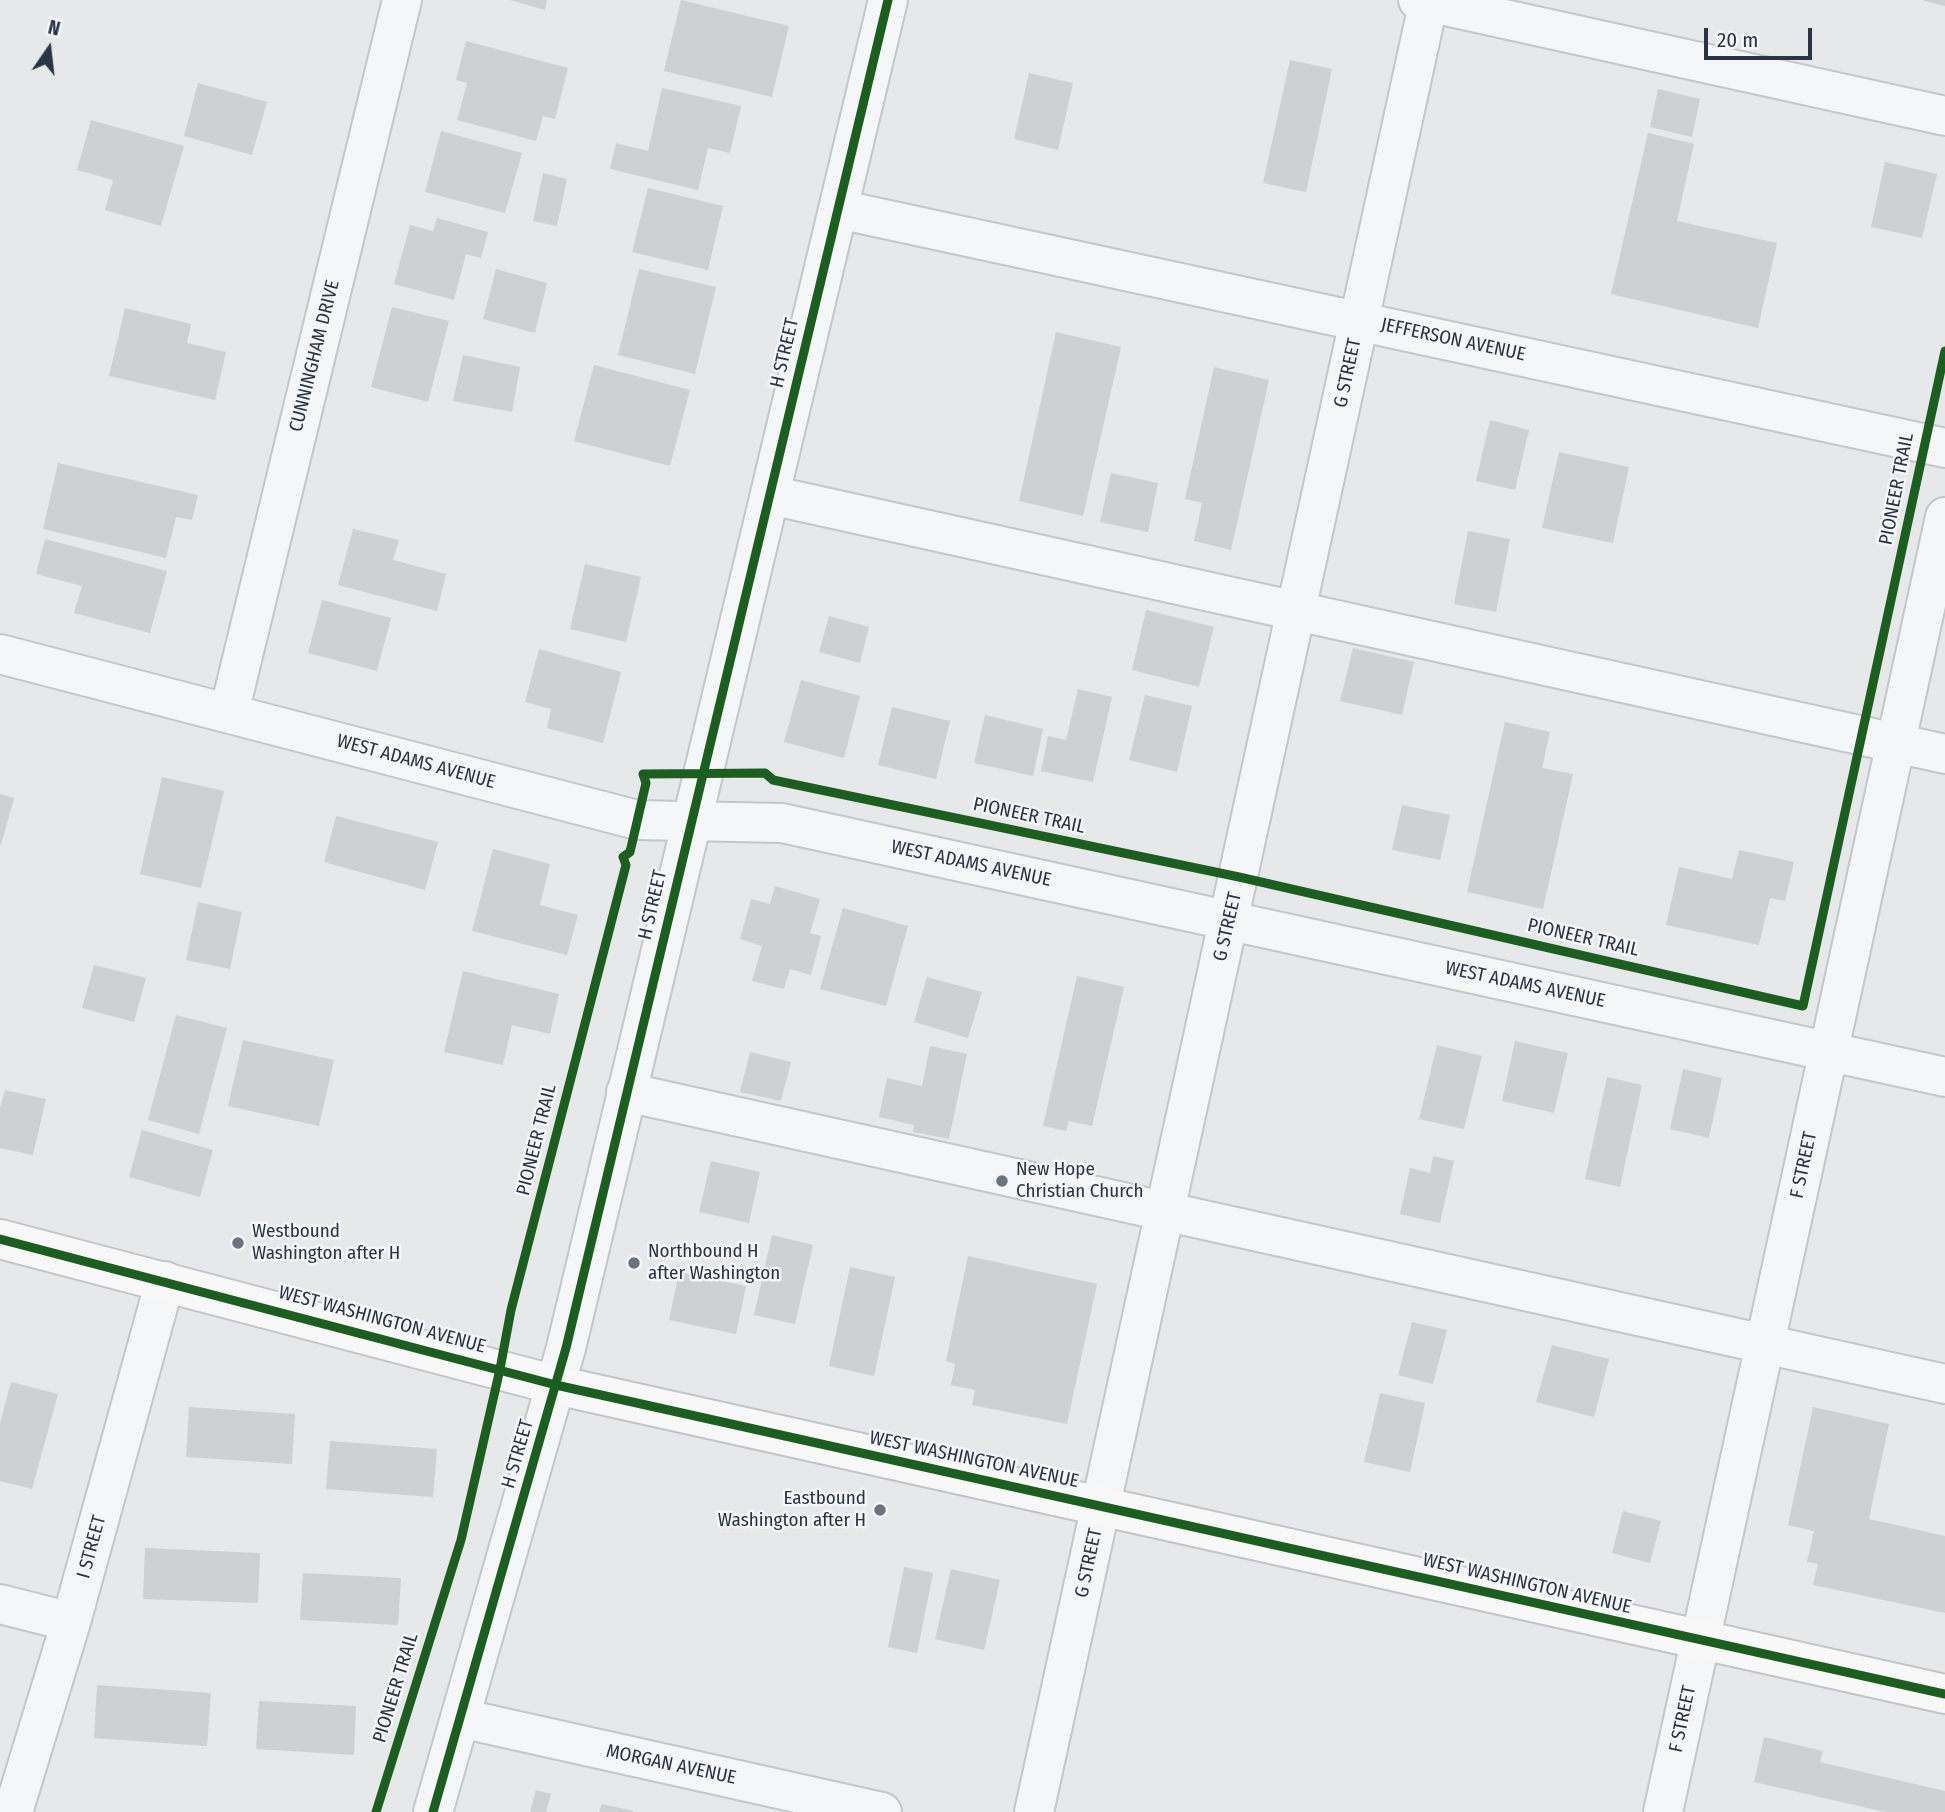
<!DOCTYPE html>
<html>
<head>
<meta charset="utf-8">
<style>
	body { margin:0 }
	#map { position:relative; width:1945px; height:1812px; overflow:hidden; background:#e6e8ea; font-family:"Fira Sans Condensed",sans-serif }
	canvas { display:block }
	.north { position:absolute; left:14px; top:14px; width:70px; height:70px; -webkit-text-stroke:5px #f4f6f9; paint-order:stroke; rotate:14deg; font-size:19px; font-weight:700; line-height:28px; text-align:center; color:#2b3445 }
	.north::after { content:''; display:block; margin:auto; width:24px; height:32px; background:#2b3445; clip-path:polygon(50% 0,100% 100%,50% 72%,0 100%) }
	.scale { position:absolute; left:1704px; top:28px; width:108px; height:32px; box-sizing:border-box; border:4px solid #2b3445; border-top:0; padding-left:9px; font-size:21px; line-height:24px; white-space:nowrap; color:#2b3445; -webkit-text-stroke:5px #f4f6f9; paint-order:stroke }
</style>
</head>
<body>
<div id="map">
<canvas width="1945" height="1812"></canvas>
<div class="north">N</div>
<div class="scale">20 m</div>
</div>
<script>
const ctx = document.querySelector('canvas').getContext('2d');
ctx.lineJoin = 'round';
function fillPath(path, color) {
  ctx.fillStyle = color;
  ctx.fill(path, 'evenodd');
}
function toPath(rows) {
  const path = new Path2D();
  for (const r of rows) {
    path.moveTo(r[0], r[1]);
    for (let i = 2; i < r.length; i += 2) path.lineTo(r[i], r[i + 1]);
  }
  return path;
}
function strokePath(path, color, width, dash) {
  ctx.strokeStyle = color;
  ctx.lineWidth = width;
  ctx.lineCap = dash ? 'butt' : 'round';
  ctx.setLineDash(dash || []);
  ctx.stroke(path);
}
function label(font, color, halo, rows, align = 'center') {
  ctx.font = font + ' "Fira Sans Condensed",sans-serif';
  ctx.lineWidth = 5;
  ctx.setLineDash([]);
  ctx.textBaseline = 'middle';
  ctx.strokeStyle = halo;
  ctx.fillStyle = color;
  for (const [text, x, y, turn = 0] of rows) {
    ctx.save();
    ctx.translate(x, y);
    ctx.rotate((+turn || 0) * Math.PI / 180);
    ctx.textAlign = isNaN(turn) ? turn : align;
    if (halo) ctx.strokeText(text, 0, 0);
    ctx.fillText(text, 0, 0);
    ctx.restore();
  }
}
fillPath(toPath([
	[510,0,547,0,545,10],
	[681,0,789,26,772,97,664,71],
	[1924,0,1945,0,1945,6,1924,1],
	[466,41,568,68,555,119,543,116,536,141,457,120,467,83,456,80],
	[1290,60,1332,69,1306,192,1263,183],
	[1029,73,1073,83,1058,150,1014,139],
	[198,83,267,102,252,155,184,136],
	[662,88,741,106,730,153,708,148,698,190,610,169,616,143,648,151],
	[1658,89,1700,99,1692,137,1650,127],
	[91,120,184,146,161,226,105,210,113,180,77,170],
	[441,131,522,153,505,213,425,192],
	[1648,133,1694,144,1677,221,1777,243,1758,328,1611,294],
	[1885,162,1937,174,1922,238,1871,227],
	[543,173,567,179,557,226,533,221],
	[648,188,723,206,708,270,632,252],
	[437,218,488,232,481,258,466,254,454,300,394,284,410,225,433,231],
	[496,269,547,283,535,333,483,319],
	[639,269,716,287,695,374,618,355],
	[392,307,449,321,428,402,371,387],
	[125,308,191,324,187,343,226,352,215,400,109,376],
	[1056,332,1121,347,1083,516,1019,501],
	[463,355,520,367,512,412,453,401],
	[594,365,690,390,670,466,574,441],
	[1214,367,1269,380,1231,550,1194,541,1202,503,1185,499],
	[1490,420,1529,430,1515,490,1476,481],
	[1559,452,1629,467,1613,543,1542,528],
	[58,463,198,495,192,520,176,517,166,558,43,529],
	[1111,473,1158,483,1148,532,1100,522],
	[353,529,399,540,393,560,446,574,437,611,338,585],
	[1468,531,1510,539,1496,612,1454,604],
	[45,539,167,571,150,633,74,613,82,586,36,574],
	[585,564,641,577,626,642,570,629],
	[322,600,391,618,377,671,308,653],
	[1146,610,1214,627,1199,687,1132,670],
	[829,616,869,627,860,663,819,652],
	[1353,648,1414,662,1402,715,1340,701],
	[539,649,621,672,603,743,547,728,551,709,525,702],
	[801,680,860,696,844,758,784,742],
	[1078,689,1112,697,1093,782,1041,771,1048,736,1066,740],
	[1145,695,1192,706,1177,772,1129,760],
	[892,707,950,721,936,779,878,765],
	[985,715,1043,729,1033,776,974,763],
	[1505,722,1550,732,1542,768,1573,774,1543,909,1467,892],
	[162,777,224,791,201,888,140,874],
	[0,794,14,798,1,845,0,844],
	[1402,805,1450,815,1440,860,1392,850],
	[336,816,438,842,425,890,324,862],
	[493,849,550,864,540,905,578,915,567,955,472,931],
	[1739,850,1794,862,1785,901,1770,898,1759,945,1666,925,1679,867,1732,879],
	[775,886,820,899,810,933,821,936,811,975,790,969,784,989,752,981,762,946,740,939,751,899,770,904],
	[198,902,242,912,230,969,186,960],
	[843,908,908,926,886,1006,820,989],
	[94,965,146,978,134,1022,82,1008],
	[463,971,559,994,550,1034,512,1025,503,1065,444,1052],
	[1077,976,1124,987,1092,1126,1069,1121,1066,1131,1043,1126],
	[927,977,982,992,968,1038,914,1022],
	[176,1015,227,1028,199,1134,148,1120],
	[243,1040,334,1060,319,1126,228,1106],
	[1515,1041,1568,1053,1554,1113,1502,1101],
	[1437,1045,1482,1056,1464,1129,1419,1119],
	[930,1046,967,1054,949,1139,913,1132,914,1125,879,1117,887,1078,922,1086],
	[750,1052,791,1062,781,1101,740,1092],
	[1683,1069,1722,1078,1709,1138,1670,1129],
	[1607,1077,1642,1085,1620,1187,1585,1179],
	[5,1090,46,1099,33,1155,0,1148,0,1108],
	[142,1130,213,1150,200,1197,129,1177],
	[1433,1156,1454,1161,1440,1223,1400,1214,1410,1168,1430,1173],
	[711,1161,760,1172,749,1223,699,1212],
	[772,1235,813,1245,795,1324,754,1315],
	[968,1256,1097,1284,1067,1424,972,1405,975,1390,951,1385,955,1364,946,1361],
	[850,1267,895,1277,874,1376,829,1366],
	[679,1272,746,1286,736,1334,669,1320],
	[1412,1322,1447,1330,1433,1384,1398,1375],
	[1552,1345,1609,1359,1594,1417,1536,1402],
	[11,1382,58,1394,32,1489,0,1481,0,1423],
	[1380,1393,1425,1403,1410,1472,1364,1462],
	[189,1407,295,1414,292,1464,186,1457],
	[1813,1407,1889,1424,1869,1519,1945,1536,1945,1613,1813,1585,1818,1564,1807,1562,1814,1531,1788,1525],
	[330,1441,437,1449,433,1497,326,1489],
	[1623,1511,1661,1521,1650,1563,1612,1553],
	[145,1548,260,1553,258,1603,143,1599],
	[904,1567,933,1573,917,1653,888,1647],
	[951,1569,1000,1580,984,1650,935,1639],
	[303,1573,401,1578,398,1625,300,1620],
	[97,1685,211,1693,207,1746,94,1738],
	[259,1701,356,1706,354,1755,256,1749],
	[1764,1737,1823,1751,1820,1762,1945,1791,1945,1812,1885,1812,1754,1782],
	[536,1790,551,1794,546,1812,530,1812],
	[602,1804,634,1811,633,1812,599,1812]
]), '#ced0d3');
const minor = toPath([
	[1418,0,1945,116],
	[838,209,1945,448],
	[770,495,1945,754],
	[0,654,637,820,782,823,1945,1077],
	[229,713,402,0],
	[626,1092,1945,1384],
	[0,1604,71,1622],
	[460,1718,882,1812],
	[13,1812,71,1622,165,1281],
	[433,1812,566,1348,888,0],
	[1034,1812,1429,0],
	[1663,1812,1945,517]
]);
const major = toPath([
	[0,1239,556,1385,1945,1694]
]);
strokePath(minor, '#c4c6c8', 42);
strokePath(major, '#c2c5c8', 42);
strokePath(minor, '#f5f6f7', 38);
strokePath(major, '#f8f8f8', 38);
strokePath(toPath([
	[0,1239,556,1385,1945,1694],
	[376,1812,461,1540,500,1369,511,1310,626,865,623,857,630,852,646,783,643,774,765,773,773,780,1239,877,1803,1006,1945,351],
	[433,1812,566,1348,888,0]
]), '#1b5e20', 9);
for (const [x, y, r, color] of [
	[1002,1181,7,"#6c737f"],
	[238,1243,7,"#6c737f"],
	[634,1263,7,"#6c737f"],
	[880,1510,7,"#6c737f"]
]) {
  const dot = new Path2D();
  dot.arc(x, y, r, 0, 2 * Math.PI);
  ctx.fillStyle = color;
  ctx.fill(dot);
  strokePath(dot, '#f4f6f9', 2.5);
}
label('19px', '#2b3445', '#f4f6f9', [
	["JEFFERSON AVENUE",1453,340,12],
	["H STREET",785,353,-77],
	["CUNNINGHAM DRIVE",315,356,-76],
	["G STREET",1348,373,-78],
	["PIONEER TRAIL",1897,489,-79],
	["WEST ADAMS AVENUE",416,762,15],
	["PIONEER TRAIL",1029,816,12],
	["WEST ADAMS AVENUE",971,864,12],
	["H STREET",653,905,-77],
	["G STREET",1228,927,-77],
	["PIONEER TRAIL",1583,938,13],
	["WEST ADAMS AVENUE",1525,985,12],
	["PIONEER TRAIL",537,1140,-76],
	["F STREET",1804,1165,-78],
	["WEST WASHINGTON AVENUE",382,1320,15],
	["H STREET",518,1454,-74],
	["WEST WASHINGTON AVENUE",974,1460,12],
	["I STREET",92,1547,-75],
	["G STREET",1089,1563,-78],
	["WEST WASHINGTON AVENUE",1527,1584,13],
	["PIONEER TRAIL",396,1688,-73],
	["F STREET",1683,1719,-78],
	["MORGAN AVENUE",671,1765,12]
]);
label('19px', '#2b3445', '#f4f6f9', [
	["New Hope",1016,1170],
	["Christian Church",1016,1192],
	["Westbound",252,1232],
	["Washington after H",252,1254],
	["Northbound H",648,1252],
	["after Washington",648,1274],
	["Eastbound",866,1499,"right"],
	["Washington after H",866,1521,"right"]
], 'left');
</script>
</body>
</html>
